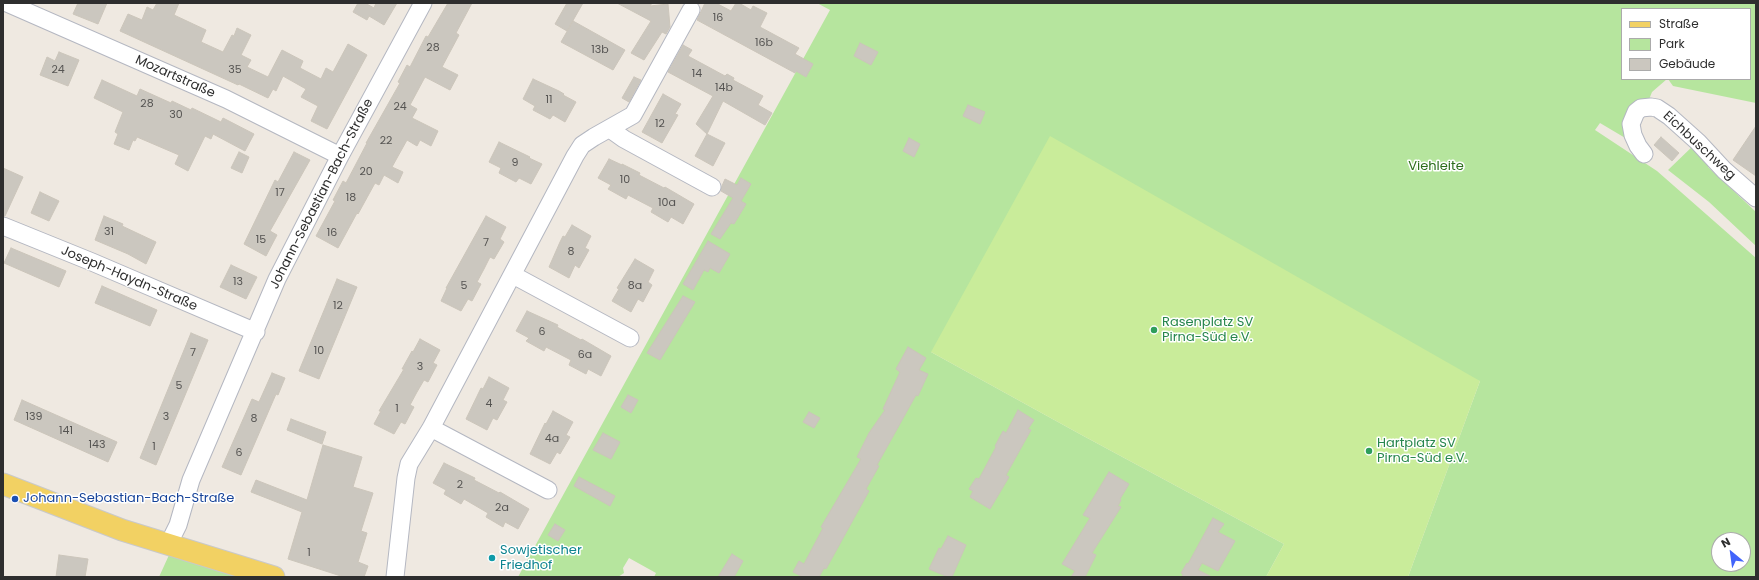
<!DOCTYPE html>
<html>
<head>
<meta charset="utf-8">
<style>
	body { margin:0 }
	#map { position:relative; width:1759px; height:580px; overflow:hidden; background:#efe9e1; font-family:Poppins,sans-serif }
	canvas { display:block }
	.frame { position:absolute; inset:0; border:4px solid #2e2e2e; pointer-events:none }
	.legend { position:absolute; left:1621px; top:8px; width:130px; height:72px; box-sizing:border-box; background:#fff; border:1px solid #ababab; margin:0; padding:5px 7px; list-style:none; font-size:12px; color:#2e2e2e }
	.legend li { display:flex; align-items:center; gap:8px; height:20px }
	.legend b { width:20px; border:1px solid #ababab }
	.north { position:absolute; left:1711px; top:532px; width:40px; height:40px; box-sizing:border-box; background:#fff; border:1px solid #ababab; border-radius:50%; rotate:331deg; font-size:11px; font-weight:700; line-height:16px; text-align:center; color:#2e2e2e }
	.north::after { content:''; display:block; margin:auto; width:14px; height:18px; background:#4264fb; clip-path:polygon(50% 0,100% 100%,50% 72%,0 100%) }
</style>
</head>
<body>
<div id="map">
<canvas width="1759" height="580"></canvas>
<div class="frame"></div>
<ul class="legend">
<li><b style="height:5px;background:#f2d163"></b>Straße</li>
<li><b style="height:11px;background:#b6e59e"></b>Park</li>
<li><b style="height:11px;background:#cbc7bf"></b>Gebäude</li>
</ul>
<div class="north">N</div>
</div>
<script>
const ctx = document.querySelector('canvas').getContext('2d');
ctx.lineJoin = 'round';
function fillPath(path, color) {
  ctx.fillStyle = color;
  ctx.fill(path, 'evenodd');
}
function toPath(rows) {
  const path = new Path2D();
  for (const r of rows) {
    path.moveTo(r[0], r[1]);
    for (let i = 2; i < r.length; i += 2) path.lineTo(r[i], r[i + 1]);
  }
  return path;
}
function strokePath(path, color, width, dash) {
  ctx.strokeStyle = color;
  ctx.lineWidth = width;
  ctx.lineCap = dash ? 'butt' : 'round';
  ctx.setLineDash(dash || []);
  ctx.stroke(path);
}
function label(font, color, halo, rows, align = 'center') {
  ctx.font = font + ' Poppins,sans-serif';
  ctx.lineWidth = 3;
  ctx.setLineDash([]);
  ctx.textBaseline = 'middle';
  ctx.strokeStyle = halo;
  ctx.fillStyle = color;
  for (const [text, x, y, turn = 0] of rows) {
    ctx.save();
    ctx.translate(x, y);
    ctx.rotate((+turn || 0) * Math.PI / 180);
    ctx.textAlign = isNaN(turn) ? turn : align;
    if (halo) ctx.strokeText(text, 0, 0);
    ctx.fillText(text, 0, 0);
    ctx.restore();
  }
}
fillPath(toPath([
	[817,3,1756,3,1756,103,1673,86,1668,79,1750,79,1750,9,1622,9,1622,79,1667,79,1652,92,1632,142,1600,123,1595,130,1657,171,1756,258,1756,577,1408,577,1480,381,931,352,1078,433,1284,544,1266,577,654,577,656,573,629,558,623,568,624,573,618,577,518,577,830,10],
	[1719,540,1743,540,1743,564,1719,564],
	[1695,144,1708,158,1708,167,1756,212,1756,246,1709,202,1668,170],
	[169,555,245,577,159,577]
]), '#b6e59e');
fillPath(toPath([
	[1050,136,1480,381,1408,577,1266,577,1284,544,1078,433,931,352]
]), '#c9ec9a');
const building = toPath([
	[78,3,107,3,98,24,73,14,78,3],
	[157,3,179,3,174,15,206,30,201,42,223,52,232,35,234,36,237,28,251,35,241,55,251,60,247,67,268,77,282,50,303,61,300,68,321,79,326,68,333,72,348,44,367,55,327,129,311,121,318,106,301,97,306,89,283,76,276,91,273,89,268,98,239,84,238,85,120,31,128,14,142,20,147,7,153,10,157,3],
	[358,3,365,3,374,8,376,3,397,3,384,25,369,16,367,20,353,12,358,3],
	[448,3,472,3,456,33,459,35,442,67,458,75,450,90,425,77,410,105,417,109,412,118,438,131,431,146,420,140,417,146,407,140,392,167,403,172,398,183,384,175,379,185,375,183,358,214,357,213,338,248,316,236,335,201,333,200,343,181,346,183,367,143,366,143,400,83,398,82,407,65,410,67,426,36,428,37,448,3],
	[567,3,583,3,567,31,555,24,567,3],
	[617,3,652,3,650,6,668,4,670,27,666,34,662,32,644,60,631,53,651,21,617,3],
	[705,3,716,3,731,11,736,3,739,3,751,10,753,6,767,13,760,27,799,48,795,54,813,64,806,77,796,71,795,73,697,20,705,3],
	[573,21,625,50,613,70,561,42,573,21],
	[860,43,878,52,871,65,854,56,860,43],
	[683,45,692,50,688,56,725,76,727,74,734,78,733,80,763,96,758,105,772,113,765,125,723,101,707,134,696,124,713,96,668,72,683,45],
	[59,52,79,60,68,86,40,75,47,57,55,61,59,52],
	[634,77,641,80,629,102,622,98,634,77],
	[533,79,559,91,564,94,563,95,576,102,565,122,553,115,550,119,533,110,535,106,523,99,533,79],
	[102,80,137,96,140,89,171,103,172,101,191,110,192,108,221,122,223,118,254,134,245,151,213,134,211,139,205,136,188,171,175,164,179,155,137,137,135,141,133,140,129,150,114,144,118,134,115,132,123,112,94,98,102,80],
	[663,94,681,104,675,114,678,115,662,143,642,132,663,94],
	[968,105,985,112,980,124,963,116,968,105],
	[1756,126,1756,176,1733,160,1756,126],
	[707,134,725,143,713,166,695,156,707,134],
	[1661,137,1679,153,1672,161,1654,145,1661,137],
	[909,138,920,144,914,157,903,151,909,138],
	[499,142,530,157,529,158,542,164,531,184,519,178,516,182,499,173,501,168,489,162,499,142],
	[239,152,249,157,242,173,231,168,239,152],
	[294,152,310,160,270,231,277,235,266,256,244,244,275,180,278,182,294,152],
	[609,159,622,165,622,164,640,173,639,175,664,188,665,187,694,204,683,224,671,217,668,222,651,212,653,208,628,195,626,199,608,189,611,185,598,178,609,159],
	[3,168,23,177,5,216,3,216,3,168],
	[741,178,751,184,741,201,746,204,734,224,731,223,720,239,711,234,733,198,721,191,722,186,725,179,737,185,741,178],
	[40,192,59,201,49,221,31,213,40,192],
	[104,216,123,224,122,226,156,242,146,264,128,254,95,240,104,216],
	[486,216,506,227,500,239,504,242,494,259,490,257,484,269,477,282,481,284,472,301,468,299,461,311,441,301,447,288,446,288,486,216],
	[572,225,591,236,585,248,589,250,579,268,575,265,569,278,549,267,560,242,563,236,565,237,572,225],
	[708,241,730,254,719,273,710,268,708,272,704,270,693,290,683,284,708,241],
	[11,248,66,271,59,287,4,263,11,248],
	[635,259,654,270,648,282,652,285,643,302,638,299,631,312,612,301,619,289,617,288,635,259],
	[231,265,257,277,246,299,220,287,231,265],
	[337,279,357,287,319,379,299,371,337,279],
	[102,286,157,310,150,326,95,303,102,286],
	[683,296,695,302,660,360,647,353,683,296],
	[527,311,558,325,557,327,581,340,582,339,611,356,601,376,588,369,586,374,569,365,571,360,546,347,544,351,526,341,529,338,516,331,527,311],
	[191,333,208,340,156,465,140,458,191,333],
	[420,339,440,350,433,363,437,365,428,382,424,380,417,392,410,405,414,407,405,424,401,422,394,434,374,424,381,411,379,411,404,369,402,369,412,351,413,352,420,339],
	[908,347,926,358,919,370,928,374,918,396,916,395,877,465,879,466,866,489,869,491,826,569,824,568,819,577,803,577,793,572,799,561,804,564,823,528,821,527,861,459,857,457,869,433,885,410,883,409,900,372,896,369,908,347],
	[272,373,285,378,278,395,276,394,241,475,222,467,252,399,259,402,272,373],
	[489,377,509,388,503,400,507,402,497,420,493,418,487,430,466,419,481,388,483,389,489,377],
	[628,395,638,400,631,413,621,407,628,395],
	[22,400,117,442,108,462,14,420,22,400],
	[1018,410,1034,420,1028,429,1031,430,1006,475,1009,477,990,509,970,497,973,491,969,489,976,478,979,479,996,447,995,446,1003,431,1006,433,1018,410],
	[553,411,573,422,566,435,570,437,560,454,557,452,550,464,530,454,545,423,546,424,553,411],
	[809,412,820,418,814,428,803,422,809,412],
	[291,419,326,432,322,444,287,430,291,419],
	[603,433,620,442,611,459,593,450,603,433],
	[323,445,362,457,353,487,373,493,361,531,367,533,358,562,368,566,364,577,344,577,288,559,302,512,251,492,256,480,307,500,323,445],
	[444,463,475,478,474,480,499,493,500,492,529,509,518,529,505,522,503,527,486,517,488,513,464,499,461,504,444,494,446,490,433,483,444,463],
	[1109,472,1129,484,1120,499,1121,500,1118,506,1121,507,1092,553,1096,555,1085,577,1071,577,1075,571,1062,564,1090,518,1083,515,1109,472],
	[579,477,615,496,610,506,574,486,579,477],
	[1213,518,1224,524,1218,532,1235,541,1218,571,1202,563,1198,570,1212,577,1182,577,1183,574,1181,573,1187,563,1188,564,1213,518],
	[555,524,565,530,558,541,548,535,555,524],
	[948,536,966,545,952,577,948,577,929,569,939,548,941,549,948,536],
	[732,554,743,561,734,577,718,577,732,554],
	[59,555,88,559,85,577,56,577,59,555]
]);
fillPath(building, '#cbc7bf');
strokePath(building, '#cbc5ba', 1);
const minor = toPath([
	[7,3,226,99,340,156],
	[610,129,624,139,712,187],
	[1644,154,1638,146,1633,135,1631,124,1636,112,1641,108,1651,107,1657,108,1669,116,1698,142,1724,170,1756,198],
	[3,226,92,262,256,332],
	[513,275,630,338],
	[431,428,548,490],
	[168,545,178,525,191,480,277,279,340,156,423,3],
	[395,577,406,478,409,464,431,428,575,156,582,145,594,137,633,115,691,10]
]);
const major = toPath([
	[3,484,122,530,274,577]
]);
strokePath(minor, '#b4b7c1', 19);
strokePath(major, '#c9c9c9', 23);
strokePath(minor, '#fff', 17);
strokePath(major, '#f2d163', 21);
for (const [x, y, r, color] of [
	[1154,330,4,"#2e9e5b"],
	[1369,451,4,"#2e9e5b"],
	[15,499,4,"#1a4fb4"],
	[492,558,4,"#0f9aa8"]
]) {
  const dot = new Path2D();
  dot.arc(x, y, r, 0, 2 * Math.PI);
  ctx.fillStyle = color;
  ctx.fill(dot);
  strokePath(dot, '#fff', 1.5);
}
label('11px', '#555452', null, [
	["16",718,18],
	["16b",764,43],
	["28",433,48],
	["13b",600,50],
	["24",58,70],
	["35",235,70],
	["14",697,74],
	["14b",724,88],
	["11",549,100],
	["28",147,104],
	["24",400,107],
	["30",176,115],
	["12",660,124],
	["22",386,141],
	["9",515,163],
	["20",366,172],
	["10",625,180],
	["17",280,193],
	["18",351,198],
	["10a",667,203],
	["31",109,232],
	["16",332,233],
	["15",261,240],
	["7",486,243],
	["8",571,252],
	["13",238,282],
	["5",464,286],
	["8a",635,286],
	["12",338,306],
	["6",542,332],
	["10",319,351],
	["7",193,353],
	["6a",585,355],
	["3",420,367],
	["5",179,386],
	["4",489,404],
	["1",397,409],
	["139",34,417],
	["3",166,417],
	["8",254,419],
	["141",66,431],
	["4a",552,439],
	["143",97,445],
	["1",154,447],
	["6",239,453],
	["2",460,485],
	["2a",502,508],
	["1",309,553]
]);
label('13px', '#2e2e2e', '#fff', [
	["Mozartstraße",175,77,24],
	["Eichbuschweg",1699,146,43],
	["Johann-Sebastian-Bach-Straße",322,194,-63],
	["Joseph-Haydn-Straße",129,279,23]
]);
label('13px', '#2c6e1b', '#fff', [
	["Viehleite",1436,167]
]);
label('13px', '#27864d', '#fff', [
	["Rasenplatz SV",1162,323],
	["Pirna-Süd e.V.",1162,338],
	["Hartplatz SV",1377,444],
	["Pirna-Süd e.V.",1377,459]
], 'left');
label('13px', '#164399', '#fff', [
	["Johann-Sebastian-Bach-Straße",23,499]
], 'left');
label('13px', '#0d838f', '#fff', [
	["Sowjetischer",500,551],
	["Friedhof",500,566]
], 'left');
</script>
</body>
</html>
